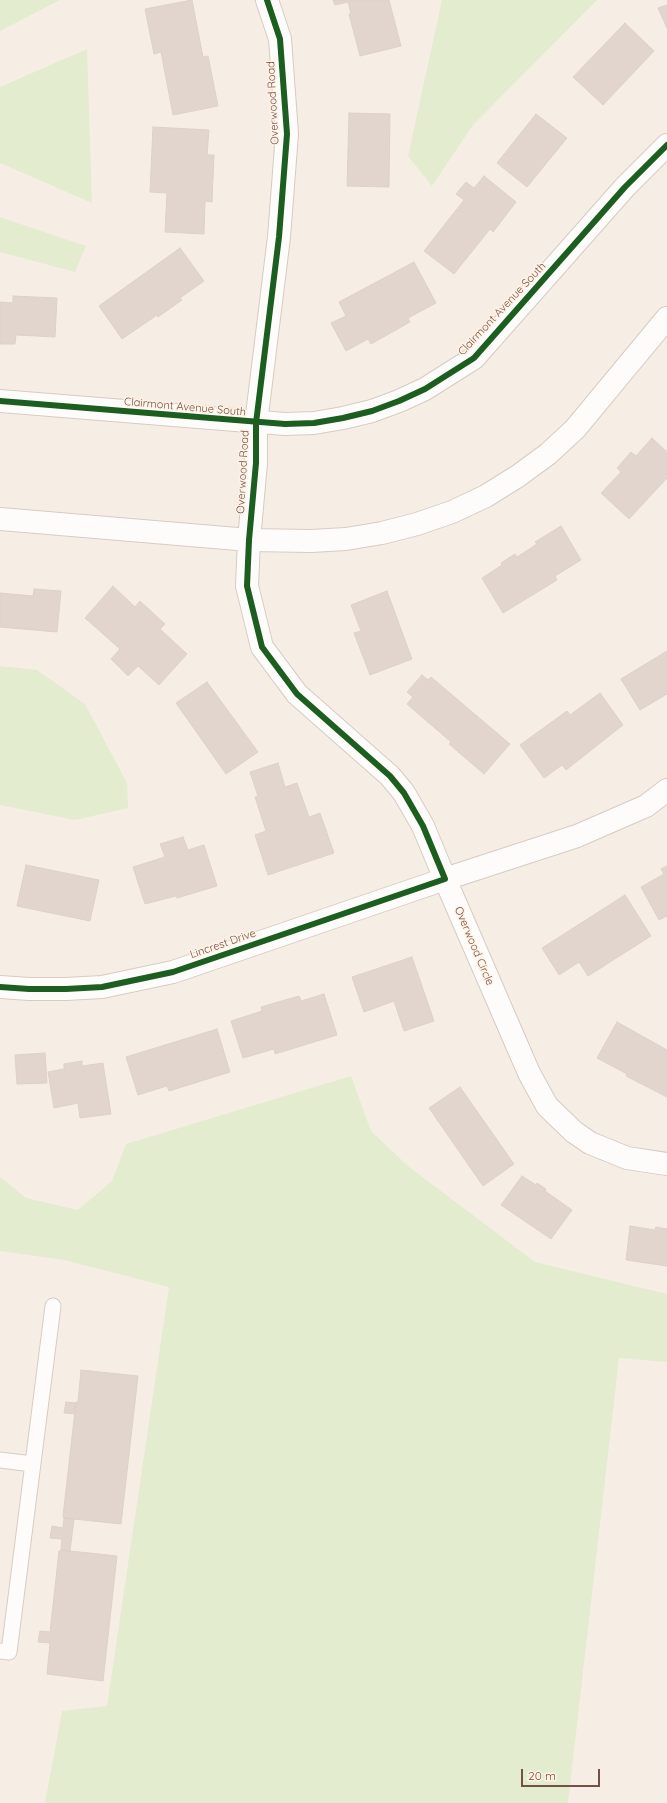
<!DOCTYPE html>
<html>
<head>
<meta charset="utf-8">
<style>
	body { margin:0 }
	#map { position:relative; width:667px; height:1803px; overflow:hidden; background:#f6eee5; font-family:Quicksand,sans-serif }
	canvas { display:block }
	.scale { position:absolute; left:521px; top:1769px; width:79px; height:18px; box-sizing:border-box; border:2px solid #735146; border-top:0; padding-left:5px; font-size:12px; line-height:14px; white-space:nowrap; color:#735146; -webkit-text-stroke:3px #fff2e5; paint-order:stroke }
</style>
</head>
<body>
<div id="map">
<canvas width="667" height="1803"></canvas>
<div class="scale">20 m</div>
</div>
<script>
const ctx = document.querySelector('canvas').getContext('2d');
ctx.lineJoin = 'round';
function fillPath(path, color) {
  ctx.fillStyle = color;
  ctx.fill(path, 'evenodd');
}
function toPath(rows) {
  const path = new Path2D();
  for (const r of rows) {
    path.moveTo(r[0], r[1]);
    for (let i = 2; i < r.length; i += 2) path.lineTo(r[i], r[i + 1]);
  }
  return path;
}
function strokePath(path, color, width, dash) {
  ctx.strokeStyle = color;
  ctx.lineWidth = width;
  ctx.lineCap = dash ? 'butt' : 'round';
  ctx.setLineDash(dash || []);
  ctx.stroke(path);
}
function label(font, color, halo, rows, align = 'center') {
  ctx.font = font + ' Quicksand,sans-serif';
  ctx.lineWidth = 3;
  ctx.setLineDash([]);
  ctx.textBaseline = 'middle';
  ctx.strokeStyle = halo;
  ctx.fillStyle = color;
  for (const [text, x, y, turn = 0] of rows) {
    ctx.save();
    ctx.translate(x, y);
    ctx.rotate((+turn || 0) * Math.PI / 180);
    ctx.textAlign = isNaN(turn) ? turn : align;
    if (halo) ctx.strokeText(text, 0, 0);
    ctx.fillText(text, 0, 0);
    ctx.restore();
  }
}
fillPath(toPath([
	[0,0,60,0,0,31],
	[442,0,597,0,473,125,432,186,408,156],
	[87,49,92,203,0,163,0,87],
	[0,217,86,246,75,272,0,252],
	[0,666,37,670,85,704,127,783,128,808,75,820,0,805],
	[351,1076,371,1131,408,1166,535,1262,667,1294,667,1362,619,1358,568,1803,45,1803,62,1711,107,1706,169,1287,64,1260,0,1251,0,1177,26,1198,78,1210,112,1181,126,1144]
]), '#e3eccf');
const building = toPath([
	[192,0,203,57,208,56,218,106,173,115,161,52,154,54,145,9,192,0],
	[333,0,389,0,401,46,360,56,349,14,351,14,348,2,335,5,333,0],
	[667,5,667,28,658,8,667,5],
	[625,23,654,51,603,105,573,77,625,23],
	[349,113,390,114,389,187,347,186,349,113],
	[536,114,567,138,527,187,497,163,536,114],
	[153,127,209,130,207,155,214,155,212,202,205,201,204,234,165,232,167,193,150,192,153,127],
	[484,176,516,202,493,232,490,229,454,274,424,251,464,200,456,194,466,182,474,188,484,176],
	[180,248,204,281,180,298,182,300,158,317,157,315,122,339,99,306,180,248],
	[414,262,436,303,408,318,410,322,371,344,368,339,346,351,331,323,346,316,339,302,414,262],
	[13,296,57,298,55,337,16,335,15,344,0,344,0,302,13,303,13,296],
	[652,438,667,452,667,478,629,519,601,493,621,472,617,468,631,452,636,456,652,438],
	[561,526,581,560,555,576,557,580,503,613,482,578,502,565,501,563,515,554,517,557,537,544,535,542,561,526],
	[113,586,135,607,140,601,165,624,160,629,187,654,159,685,138,666,128,676,111,659,120,649,85,618,113,586],
	[34,589,61,591,57,632,0,627,0,593,33,596,34,589],
	[387,591,412,659,370,675,354,633,361,631,351,605,387,591],
	[667,651,667,694,640,710,621,679,667,651],
	[422,675,428,680,431,677,510,744,484,774,449,744,451,742,407,704,413,697,407,692,422,675],
	[207,682,258,752,226,774,176,703,207,682],
	[600,693,623,725,566,770,562,765,544,778,520,745,567,711,570,715,600,693],
	[278,763,285,787,297,783,309,817,320,813,334,853,268,875,255,835,266,831,255,797,258,796,250,772,278,763],
	[183,837,188,850,204,845,217,886,177,898,176,896,145,904,133,867,165,857,160,844,183,837],
	[26,865,99,880,90,921,17,906,26,865],
	[667,866,667,916,659,920,641,887,664,874,661,869,667,866],
	[625,895,651,936,588,976,579,962,559,975,542,948,625,895],
	[412,957,434,1021,404,1031,394,1001,364,1012,352,977,412,957],
	[324,994,337,1035,275,1054,274,1049,243,1058,231,1021,262,1011,261,1007,299,996,301,1001,324,994],
	[617,1022,667,1050,667,1097,626,1076,627,1074,597,1058,617,1022],
	[217,1029,230,1072,169,1091,167,1086,138,1095,126,1057,217,1029],
	[45,1053,47,1083,17,1084,15,1055,45,1053],
	[82,1061,82,1066,103,1063,111,1114,80,1118,78,1103,54,1108,48,1072,64,1069,64,1064,82,1061],
	[460,1087,514,1164,483,1186,429,1108,460,1087],
	[522,1176,536,1185,537,1183,546,1189,545,1191,572,1210,551,1239,501,1205,522,1176],
	[630,1226,655,1230,656,1227,667,1229,667,1266,626,1260,630,1226],
	[81,1370,138,1376,121,1524,64,1518,63,1516,76,1402,78,1402,81,1370],
	[66,1402,76,1403,75,1414,64,1413,66,1402],
	[64,1518,74,1519,70,1551,61,1550,62,1539,50,1538,52,1526,63,1528,64,1518],
	[61,1550,117,1556,103,1681,47,1674,50,1643,38,1642,40,1631,50,1632,59,1551,61,1550]
]);
fillPath(building, '#e2d5cd');
strokePath(building, '#dfd0c7', 1);
const service = toPath([
	[0,1460,32,1464],
	[0,1651,9,1652,53,1306]
]);
const minor = toPath([
	[667,790,646,806,577,836,445,879,529,1073,547,1106,574,1132,590,1143,627,1158,667,1164],
	[0,987,29,989,66,989,102,987,173,972,445,879,423,826,404,793,390,776,297,694,262,647,247,586,249,540,256,463,256,423,279,237,287,134,280,39,267,0]
]);
const tertiary = toPath([
	[0,401,285,424,314,423,343,418,372,411,399,401,425,389,474,358,625,187,667,145],
	[0,519,249,540,311,541,346,539,382,533,417,524,452,512,486,496,518,476,548,454,575,429,667,318]
]);
strokePath(service, '#d7cbc3', 17);
strokePath(minor, '#d7cbc3', 24);
strokePath(tertiary, '#d7cbc3', 24);
strokePath(service, '#fefcfb', 15);
strokePath(minor, '#fefcfb', 22);
strokePath(tertiary, '#fefcfb', 22);
strokePath(toPath([
	[0,401,285,424,314,423,343,418,372,411,399,401,425,389,474,358,625,187,667,145],
	[0,987,29,989,66,989,102,987,173,972,445,879,423,826,404,793,390,776,297,694,262,647,247,586,249,540,256,463,256,423,279,237,287,134,280,39,267,0]
]), '#1b5e20', 6);
label('11px', '#735146', '#fff2e5', [
	["Overwood Road",273,103,-93],
	["Clairmont Avenue South",502,309,-47],
	["Clairmont Avenue South",185,407,5],
	["Overwood Road",243,472,-87],
	["Lincrest Drive",223,944,-19],
	["Overwood Circle",474,946,67]
]);
</script>
</body>
</html>
